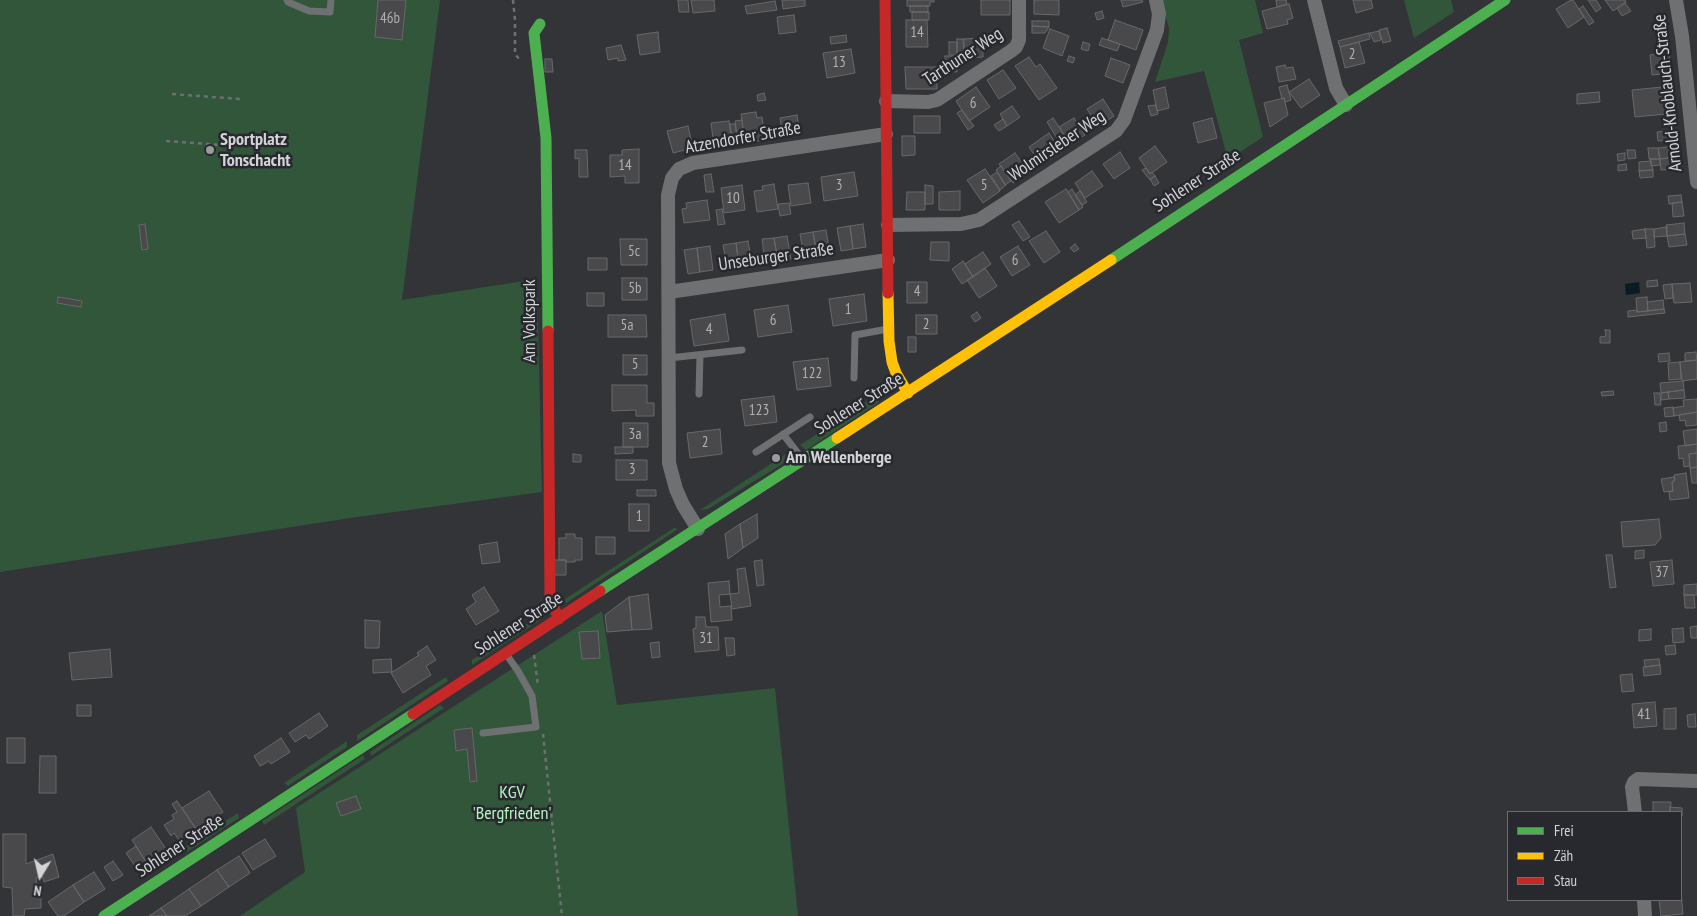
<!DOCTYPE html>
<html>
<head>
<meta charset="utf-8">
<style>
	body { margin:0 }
	#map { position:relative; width:1697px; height:916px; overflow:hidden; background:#323437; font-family:"PT Sans Narrow",sans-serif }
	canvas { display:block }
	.legend { position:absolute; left:1507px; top:811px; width:175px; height:90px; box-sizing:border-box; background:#27292e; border:1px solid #6b6d71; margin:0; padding:6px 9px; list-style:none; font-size:15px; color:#d2d3d6 }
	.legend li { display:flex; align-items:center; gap:10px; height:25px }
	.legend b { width:25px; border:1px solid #6b6d71 }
	.north { position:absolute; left:15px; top:851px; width:50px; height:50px; -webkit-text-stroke:4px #27292e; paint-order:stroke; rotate:189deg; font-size:14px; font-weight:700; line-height:20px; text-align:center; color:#d2d3d6 }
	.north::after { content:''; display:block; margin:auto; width:18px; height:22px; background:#d2d3d6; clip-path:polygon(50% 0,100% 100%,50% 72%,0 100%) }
</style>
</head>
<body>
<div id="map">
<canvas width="1697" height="916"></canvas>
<ul class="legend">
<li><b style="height:6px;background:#4caf50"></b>Frei</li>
<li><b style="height:6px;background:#ffc107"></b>Zäh</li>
<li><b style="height:6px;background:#c62828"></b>Stau</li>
</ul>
<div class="north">N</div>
</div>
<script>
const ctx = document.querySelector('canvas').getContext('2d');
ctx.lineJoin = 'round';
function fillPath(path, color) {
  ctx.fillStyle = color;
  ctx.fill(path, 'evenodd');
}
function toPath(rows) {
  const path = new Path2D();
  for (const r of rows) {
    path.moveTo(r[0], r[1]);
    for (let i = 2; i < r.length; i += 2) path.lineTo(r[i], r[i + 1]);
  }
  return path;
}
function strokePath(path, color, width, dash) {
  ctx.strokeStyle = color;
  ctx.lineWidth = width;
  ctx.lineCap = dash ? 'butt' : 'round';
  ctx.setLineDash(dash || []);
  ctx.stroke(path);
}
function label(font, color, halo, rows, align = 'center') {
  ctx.font = font + ' "PT Sans Narrow",sans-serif';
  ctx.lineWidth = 5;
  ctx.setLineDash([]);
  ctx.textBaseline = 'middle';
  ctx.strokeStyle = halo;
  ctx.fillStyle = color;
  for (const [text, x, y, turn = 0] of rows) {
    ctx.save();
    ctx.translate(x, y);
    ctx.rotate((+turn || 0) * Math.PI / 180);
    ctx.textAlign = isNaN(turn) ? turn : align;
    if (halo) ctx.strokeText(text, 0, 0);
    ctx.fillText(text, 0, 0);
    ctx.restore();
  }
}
fillPath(toPath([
	[0,0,440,0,402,300,537,279,542,492,350,518,0,572],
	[1161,0,1255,0,1263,33,1239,40,1263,137,1228,160,1204,71,1155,82,1168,42,1169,28],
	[1404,0,1451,0,1454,12,1414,38],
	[886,389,878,403,806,450,800,445],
	[789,452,791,459,708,509,700,510],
	[674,528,678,529,566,603,565,599],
	[602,611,617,705,775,688,798,916,240,916,305,872,296,808],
	[540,615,542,616,542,619,472,665,472,660],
	[446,677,448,681,357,741,357,735],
	[440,705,444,708,371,756,370,752],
	[347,741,347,747,288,786,284,783],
	[363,755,365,759,264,825,262,821],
	[238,813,239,818,187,852,185,847]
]), '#32563a');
fillPath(toPath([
	[1639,282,1640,293,1626,295,1625,284]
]), '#091c21');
const building = toPath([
	[378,0,406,0,402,40,375,37,378,0],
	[678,0,688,0,689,12,679,12,678,0],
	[691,0,714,0,715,11,693,13,691,0],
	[782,0,805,0,805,6,783,9,782,0],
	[907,0,934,0,934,2,930,2,930,6,907,6,907,0],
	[981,0,1010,0,1010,15,981,15,981,0],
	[1034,0,1059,0,1059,15,1034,14,1034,0],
	[1121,0,1142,0,1143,2,1123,7,1121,0],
	[1276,0,1286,0,1287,4,1277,7,1276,0],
	[1353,0,1371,0,1373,8,1356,13,1353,0],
	[1571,0,1573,0,1584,17,1568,28,1556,9,1571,0],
	[1588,0,1596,0,1601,8,1596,12,1588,0],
	[1605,0,1625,0,1626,2,1613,11,1605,0],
	[775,1,777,10,747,14,745,6,775,1],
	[1625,3,1631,11,1622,16,1617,8,1625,3],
	[1289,4,1293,18,1287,20,1288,24,1267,29,1262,11,1289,4],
	[910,6,928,6,928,12,910,12,910,6],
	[1583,6,1594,22,1589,25,1579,9,1583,6],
	[1102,11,1104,18,1097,20,1095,13,1102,11],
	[912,12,929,12,929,20,912,20,912,12],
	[794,15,796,32,779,34,777,17,794,15],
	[906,20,927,20,928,47,906,47,906,20],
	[1115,20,1143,30,1136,50,1108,40,1115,20],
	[1032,21,1049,21,1049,27,1032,26,1032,21],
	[1032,26,1049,27,1045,33,1032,33,1032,26],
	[1387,28,1391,41,1383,43,1379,30,1387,28],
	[1050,29,1069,36,1062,56,1043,48,1050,29],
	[1379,31,1381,40,1374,42,1370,33,1379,31],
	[658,32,660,52,640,55,637,35,658,32],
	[1369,33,1370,39,1340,47,1338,41,1369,33],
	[846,35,847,42,831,44,830,37,846,35],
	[983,38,983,57,964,58,963,39,983,38],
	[1102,38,1120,44,1117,51,1099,45,1102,38],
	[957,39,964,39,964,58,957,58,957,39],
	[949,42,957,42,957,55,949,55,949,42],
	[1083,42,1090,44,1088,51,1081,49,1083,42],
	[1359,42,1365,63,1345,68,1340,47,1359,42],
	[621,45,626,60,618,61,618,58,608,60,606,48,621,45],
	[851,49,855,73,827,78,823,53,851,49],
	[1669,52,1671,73,1652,75,1650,55,1669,52],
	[945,56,957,56,957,72,944,71,945,56],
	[1069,56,1075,58,1073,63,1067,61,1069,56],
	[1029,57,1036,67,1040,64,1057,88,1039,100,1015,66,1029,57],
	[1111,58,1130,65,1123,83,1105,76,1111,58],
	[545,59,552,59,553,72,545,72,545,59],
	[1285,65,1286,68,1293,67,1296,79,1279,82,1276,67,1285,65],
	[905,67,937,67,937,89,906,89,905,67],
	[1003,70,1016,88,999,99,987,80,1003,70],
	[1309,79,1320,95,1301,108,1289,92,1309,79],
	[1287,85,1291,100,1285,102,1284,98,1282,99,1279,87,1287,85],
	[1673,86,1676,113,1635,117,1632,90,1673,86],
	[976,87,990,107,969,121,956,101,976,87],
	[1165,87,1169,108,1157,111,1153,90,1165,87],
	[1599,92,1600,102,1577,104,1577,94,1599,92],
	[764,93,766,100,758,101,757,95,764,93],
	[1284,98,1288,115,1270,127,1264,103,1284,98],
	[1103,99,1114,116,1098,127,1087,109,1103,99],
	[1156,105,1158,114,1151,116,1148,106,1156,105],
	[1012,106,1020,117,1007,126,1000,114,1012,106],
	[962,110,974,126,968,130,957,113,962,110],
	[756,112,757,118,762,117,765,140,745,143,741,114,756,112],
	[797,115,800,134,783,137,780,118,797,115],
	[914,116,940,116,940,133,914,133,914,116],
	[1053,118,1065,136,1058,140,1047,122,1053,118],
	[1074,118,1085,135,1070,144,1059,127,1074,118],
	[1212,118,1217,138,1198,143,1193,123,1212,118],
	[1003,119,1007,126,999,131,994,125,1003,119],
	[742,120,744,136,737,137,735,121,742,120],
	[729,121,732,144,714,146,711,123,729,121],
	[730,124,735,124,737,137,732,138,730,124],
	[688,126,693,148,673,153,667,131,688,126],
	[1674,130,1675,140,1658,141,1657,132,1674,130],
	[1049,133,1061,152,1041,165,1029,147,1049,133],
	[902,136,915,136,915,155,902,156,902,136],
	[1155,146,1167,162,1150,174,1139,158,1155,146],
	[1676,146,1677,157,1660,159,1658,148,1676,146],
	[1648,148,1658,148,1660,159,1649,159,1648,148],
	[639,149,639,183,625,183,625,176,610,177,610,155,622,155,622,150,639,149],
	[575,150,587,150,588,177,579,177,579,158,575,159,575,150],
	[1627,150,1635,150,1636,158,1628,159,1627,150],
	[1120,152,1130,168,1114,179,1103,164,1120,152],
	[1015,153,1029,172,1013,183,999,164,1015,153],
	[1625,153,1625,160,1618,161,1617,154,1625,153],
	[1677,157,1678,169,1661,170,1660,159,1677,157],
	[1650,159,1660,159,1660,165,1651,166,1650,159],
	[1651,161,1653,170,1639,171,1639,162,1651,161],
	[1626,164,1627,170,1618,171,1618,165,1626,164],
	[1001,166,1011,181,1005,185,996,170,1001,166],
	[1146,168,1150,174,1152,172,1155,176,1150,180,1142,170,1146,168],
	[985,169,1000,191,983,203,967,180,985,169],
	[1653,170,1653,177,1640,178,1639,171,1653,170],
	[1092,171,1103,186,1085,198,1075,183,1092,171],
	[854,172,858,196,824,201,821,177,854,172],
	[997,172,1006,185,1000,190,991,176,997,172],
	[711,174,714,192,706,192,704,175,711,174],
	[1155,176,1159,183,1154,186,1150,179,1155,176],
	[808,183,811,203,791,206,788,185,808,183],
	[774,184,778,209,757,212,754,191,763,190,762,186,774,184],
	[742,185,745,210,724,213,721,188,742,185],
	[925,185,933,186,933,204,925,204,925,185],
	[1066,189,1079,210,1059,223,1045,202,1066,189],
	[1072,189,1083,207,1079,210,1068,192,1072,189],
	[960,191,960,210,939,210,939,192,960,191],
	[1080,191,1087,202,1082,205,1075,195,1080,191],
	[907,192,925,192,925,210,906,210,907,192],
	[1681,195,1682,202,1669,204,1668,196,1681,195],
	[707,200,710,220,684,223,682,209,687,208,686,203,707,200],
	[1682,202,1684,216,1673,217,1672,203,1682,202],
	[789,203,791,214,780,216,778,204,789,203],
	[722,209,725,224,718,225,716,210,722,209],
	[1019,221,1030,237,1023,241,1012,225,1019,221],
	[1684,223,1685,234,1667,236,1666,225,1684,223],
	[145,224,148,249,142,250,139,225,145,224],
	[863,224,866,247,853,249,850,226,863,224],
	[850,226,853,249,841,251,837,228,850,226],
	[1667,227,1667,236,1654,237,1654,229,1667,227],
	[1645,229,1646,238,1633,239,1632,231,1645,229],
	[1645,229,1654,229,1655,247,1647,248,1645,229],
	[826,230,830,253,817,255,813,232,826,230],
	[1046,231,1060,252,1044,263,1029,241,1046,231],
	[813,232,817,255,804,257,800,234,813,232],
	[1685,234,1687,245,1669,247,1667,236,1685,234],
	[787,236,791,259,778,261,774,238,787,236],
	[774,238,778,261,765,263,762,239,774,238],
	[620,239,647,239,647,265,621,265,620,239],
	[748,241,752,264,739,266,736,243,748,241],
	[931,242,949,242,949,261,930,260,931,242],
	[736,243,739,266,727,268,723,245,736,243],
	[1075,244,1079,249,1074,252,1070,248,1075,244],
	[710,246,713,270,700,272,697,248,710,246],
	[1018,246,1030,265,1012,276,1000,257,1018,246],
	[697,248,700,272,688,274,684,250,697,248],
	[983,252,991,264,973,277,965,264,983,252],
	[588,258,607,258,607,270,588,270,588,258],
	[963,261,973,277,962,284,952,269,963,261],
	[985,268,997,286,979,298,967,280,985,268],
	[622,278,647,278,647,300,622,300,622,278],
	[1657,280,1658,286,1647,287,1647,281,1657,280],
	[907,282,927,282,927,303,907,303,907,282],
	[1690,283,1692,302,1674,303,1672,284,1690,283],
	[1672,284,1673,298,1665,299,1663,285,1672,284],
	[587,293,604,293,604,306,587,306,587,293],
	[864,294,867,321,833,326,829,299,864,294],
	[58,297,82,301,81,307,57,303,58,297],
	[1647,297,1648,311,1637,312,1636,298,1647,297],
	[1663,300,1664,309,1648,311,1647,302,1663,300],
	[788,305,792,332,758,337,754,310,788,305],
	[1664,309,1665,313,1628,317,1628,311,1637,310,1637,312,1664,309],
	[977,312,981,318,975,322,971,316,977,312],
	[725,314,729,341,694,346,690,320,725,314],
	[608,315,646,315,647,337,608,337,608,315],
	[916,315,937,315,937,334,916,334,916,315],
	[1605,330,1610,330,1610,343,1600,343,1600,337,1606,336,1605,330],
	[908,337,916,337,916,352,908,352,908,337],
	[1696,352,1697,360,1685,361,1685,353,1696,352],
	[1669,353,1670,361,1659,362,1658,354,1669,353],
	[623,355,647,355,647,375,623,375,623,355],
	[828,358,831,386,797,390,793,362,828,358],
	[1697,360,1697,379,1682,381,1680,362,1697,360],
	[1680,362,1681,379,1669,380,1668,363,1680,362],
	[1683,381,1684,390,1661,393,1660,383,1683,381],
	[612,385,647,385,647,403,654,403,654,416,636,416,636,410,612,411,612,385],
	[1684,390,1685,398,1669,399,1668,392,1684,390],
	[1613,391,1614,395,1602,396,1601,392,1613,391],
	[1668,392,1669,399,1661,400,1661,393,1668,392],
	[1654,393,1660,393,1661,405,1655,405,1654,393],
	[774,396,777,422,745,426,741,400,774,396],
	[1697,399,1697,412,1674,416,1673,408,1684,406,1683,400,1697,399],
	[1673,407,1674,416,1665,417,1664,408,1673,407],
	[1697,412,1697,425,1686,426,1685,420,1680,421,1679,415,1697,412],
	[1666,422,1667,431,1660,432,1659,423,1666,422],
	[623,423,648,423,648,447,623,447,623,423],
	[720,429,722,454,690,458,687,433,720,429],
	[1697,429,1697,444,1685,446,1683,431,1697,429],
	[1697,444,1697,453,1689,454,1690,466,1684,467,1683,458,1679,459,1678,446,1697,444],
	[615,447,633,447,633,453,615,454,615,447],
	[1697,453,1697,467,1690,468,1689,454,1697,453],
	[573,454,581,455,581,462,573,462,573,454],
	[616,460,647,460,647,480,616,480,616,460],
	[1697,467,1697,483,1692,483,1690,468,1697,467],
	[1686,473,1689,498,1670,500,1669,492,1673,491,1672,482,1675,480,1674,475,1686,473],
	[1674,477,1675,480,1672,482,1673,491,1664,492,1661,479,1674,477],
	[637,490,656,490,656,496,637,496,637,490],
	[629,504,649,504,649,531,629,531,629,504],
	[757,514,758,538,743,548,740,524,757,514],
	[1659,519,1661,538,1655,545,1623,547,1621,522,1659,519],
	[740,524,743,548,728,559,725,534,740,524],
	[566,534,575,534,575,538,582,538,582,560,575,560,575,562,566,562,566,560,559,560,559,538,566,538,566,534],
	[596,537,615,537,615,554,596,554,596,537],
	[497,542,500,562,482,564,479,545,497,542],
	[1644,550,1644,558,1635,559,1635,551,1644,550],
	[1606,555,1612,555,1616,587,1610,588,1606,555],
	[553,560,566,560,566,575,554,575,553,560],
	[762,560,764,585,757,586,754,561,762,560],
	[1672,560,1674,584,1653,586,1650,562,1672,560],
	[745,568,751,606,732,609,730,594,739,593,737,569,745,568],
	[729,581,730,594,719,595,720,607,731,606,732,620,711,622,708,583,729,581],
	[1697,584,1697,595,1684,595,1684,585,1697,584],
	[484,587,499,611,476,625,466,609,476,602,472,595,484,587],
	[648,594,652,629,632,630,629,597,648,594],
	[1684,595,1694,595,1695,608,1685,608,1684,595],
	[629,597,632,630,607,632,605,615,629,597],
	[696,617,705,617,706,627,718,627,719,650,695,652,693,629,696,628,696,617],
	[365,620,380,621,379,648,365,648,365,620],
	[1697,626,1697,638,1691,638,1690,627,1697,626],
	[1683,628,1684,642,1673,643,1672,629,1683,628],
	[1651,629,1651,640,1639,641,1639,630,1651,629],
	[598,631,600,658,582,659,579,632,598,631],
	[725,638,734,638,735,655,727,656,725,638],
	[659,642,660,657,652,658,650,643,659,642],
	[1675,645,1676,654,1666,655,1665,646,1675,645],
	[427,646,436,660,426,666,431,675,403,693,391,673,419,655,417,653,427,646],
	[110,649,112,677,72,680,69,653,110,649],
	[391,659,392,672,373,673,373,660,391,659],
	[1659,659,1660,665,1645,667,1644,660,1659,659],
	[1660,665,1661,674,1644,676,1643,667,1660,665],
	[1632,674,1634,691,1622,692,1620,675,1632,674],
	[1655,702,1657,726,1634,728,1632,704,1655,702],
	[77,705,91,705,91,716,77,716,77,705],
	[1676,708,1676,729,1664,729,1664,709,1676,708],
	[319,713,328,726,309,739,306,735,295,742,289,733,319,713],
	[1695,714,1696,727,1688,727,1687,715,1695,714],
	[472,728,477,781,470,782,467,749,456,751,454,730,472,728],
	[7,738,25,738,25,763,7,763,7,738],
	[281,738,290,752,271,764,269,761,260,766,254,756,281,738],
	[40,756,56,756,56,793,39,793,40,756],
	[209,791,223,812,196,829,182,808,209,791],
	[356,796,361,809,341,816,336,803,356,796],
	[177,801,196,829,179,840,174,833,171,836,164,825,174,819,172,815,177,812,172,804,177,801],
	[1653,802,1671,802,1670,812,1653,812,1653,802],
	[1670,807,1682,808,1682,816,1681,812,1670,812,1670,807],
	[151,827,166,849,146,862,132,840,151,827],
	[3,834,26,834,26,864,53,854,59,877,44,882,42,875,36,878,37,888,41,888,41,908,25,909,24,916,13,916,12,888,3,887,3,834],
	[265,839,276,856,253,870,242,853,265,839],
	[136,846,146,862,137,869,126,853,136,846],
	[239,856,250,873,229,887,217,870,239,856],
	[113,861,123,875,113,881,104,867,113,861],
	[217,870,229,887,201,906,189,889,217,870],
	[94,872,105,889,84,902,73,885,94,872],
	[73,885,84,902,64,916,58,916,48,902,73,885],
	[189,889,201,906,185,916,167,916,161,908,189,889],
	[1681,891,1683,914,1661,916,1659,900,1681,900,1681,891],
	[161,908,167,916,149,916,161,908]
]);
fillPath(building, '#49484a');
strokePath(building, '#68686a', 1);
strokePath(toPath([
	[513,0,515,20,515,54,520,60],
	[172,94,240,99],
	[166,141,236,146],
	[534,655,538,686],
	[543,734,562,916]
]), '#6e6f71', 2.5, [4, 4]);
strokePath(toPath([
	[287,0,288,2,309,11,330,12,331,0],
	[669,358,742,350],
	[854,378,855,335,888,329],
	[699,394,700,355],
	[783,434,803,460],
	[756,452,810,417],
	[483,733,536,727,532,696,518,671,506,654]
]), '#6f7072', 7);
strokePath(toPath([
	[1314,0,1336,88,1346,105],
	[1676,0,1682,36,1697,182],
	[886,101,928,102,937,100,1011,51,1016,47,1019,40,1019,0],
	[888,225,961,224,979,220,1116,131,1124,120,1157,30,1159,14,1156,0],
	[669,292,888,260],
	[698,529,683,505,676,489,669,463,668,195,672,178,679,169,693,163,886,134],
	[1635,812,1632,787,1634,782,1638,779,1697,781],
	[1644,900,1645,916]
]), '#6f7072', 14);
strokePath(toPath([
	[540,24,534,33,546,138,548,331],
	[1111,260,1505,0],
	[600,591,837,438],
	[104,916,413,714]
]), '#4caf50', 11);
strokePath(toPath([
	[888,293,889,341,892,362,896,373,908,393],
	[837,438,1111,260]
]), '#ffc107', 11);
strokePath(toPath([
	[885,0,888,293],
	[548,331,550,599,559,619],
	[413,714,600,591]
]), '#c62828', 11);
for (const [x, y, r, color] of [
	[210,150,5,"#9a9b9e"],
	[776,458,5,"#9a9b9e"]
]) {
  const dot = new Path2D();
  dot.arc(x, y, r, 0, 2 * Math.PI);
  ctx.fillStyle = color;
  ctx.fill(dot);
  strokePath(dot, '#27292e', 2);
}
label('15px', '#b0b0b3', null, [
	["46b",390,19],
	["14",917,33],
	["2",1352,55],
	["13",839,63],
	["6",973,104],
	["14",625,166],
	["3",839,186],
	["5",984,186],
	["10",733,199],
	["5c",634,252],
	["6",1015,261],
	["5b",635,289],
	["4",917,292],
	["1",848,310],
	["6",773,321],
	["2",926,325],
	["5a",627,326],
	["4",709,330],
	["5",635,365],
	["122",812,374],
	["123",759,411],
	["3a",635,435],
	["2",705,443],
	["3",632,470],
	["1",639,517],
	["37",1662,573],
	["31",706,639],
	["41",1644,715]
]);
label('18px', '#d2d3d6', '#27292e', [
	["Tarthuner Weg",963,57,-33],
	["Arnold-Knoblauch-Straße",1668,93,-96],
	["Atzendorfer Straße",743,138,-10],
	["Wolmirsleber Weg",1057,146,-34],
	["Sohlener Straße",1197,181,-33],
	["Unseburger Straße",776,257,-8],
	["Am Volkspark",530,321,-90],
	["Sohlener Straße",859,404,-32],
	["Sohlener Straße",519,624,-33],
	["Sohlener Straße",180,846,-33]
]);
label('bold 18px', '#d2d3d6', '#27292e', [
	["Sportplatz",220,140],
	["Tonschacht",220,161],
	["Am Wellenberge",786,458]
], 'left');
label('18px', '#b3f7be', '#27292e', [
	["KGV",512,793],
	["'Bergfrieden'",512,814]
]);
</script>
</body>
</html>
